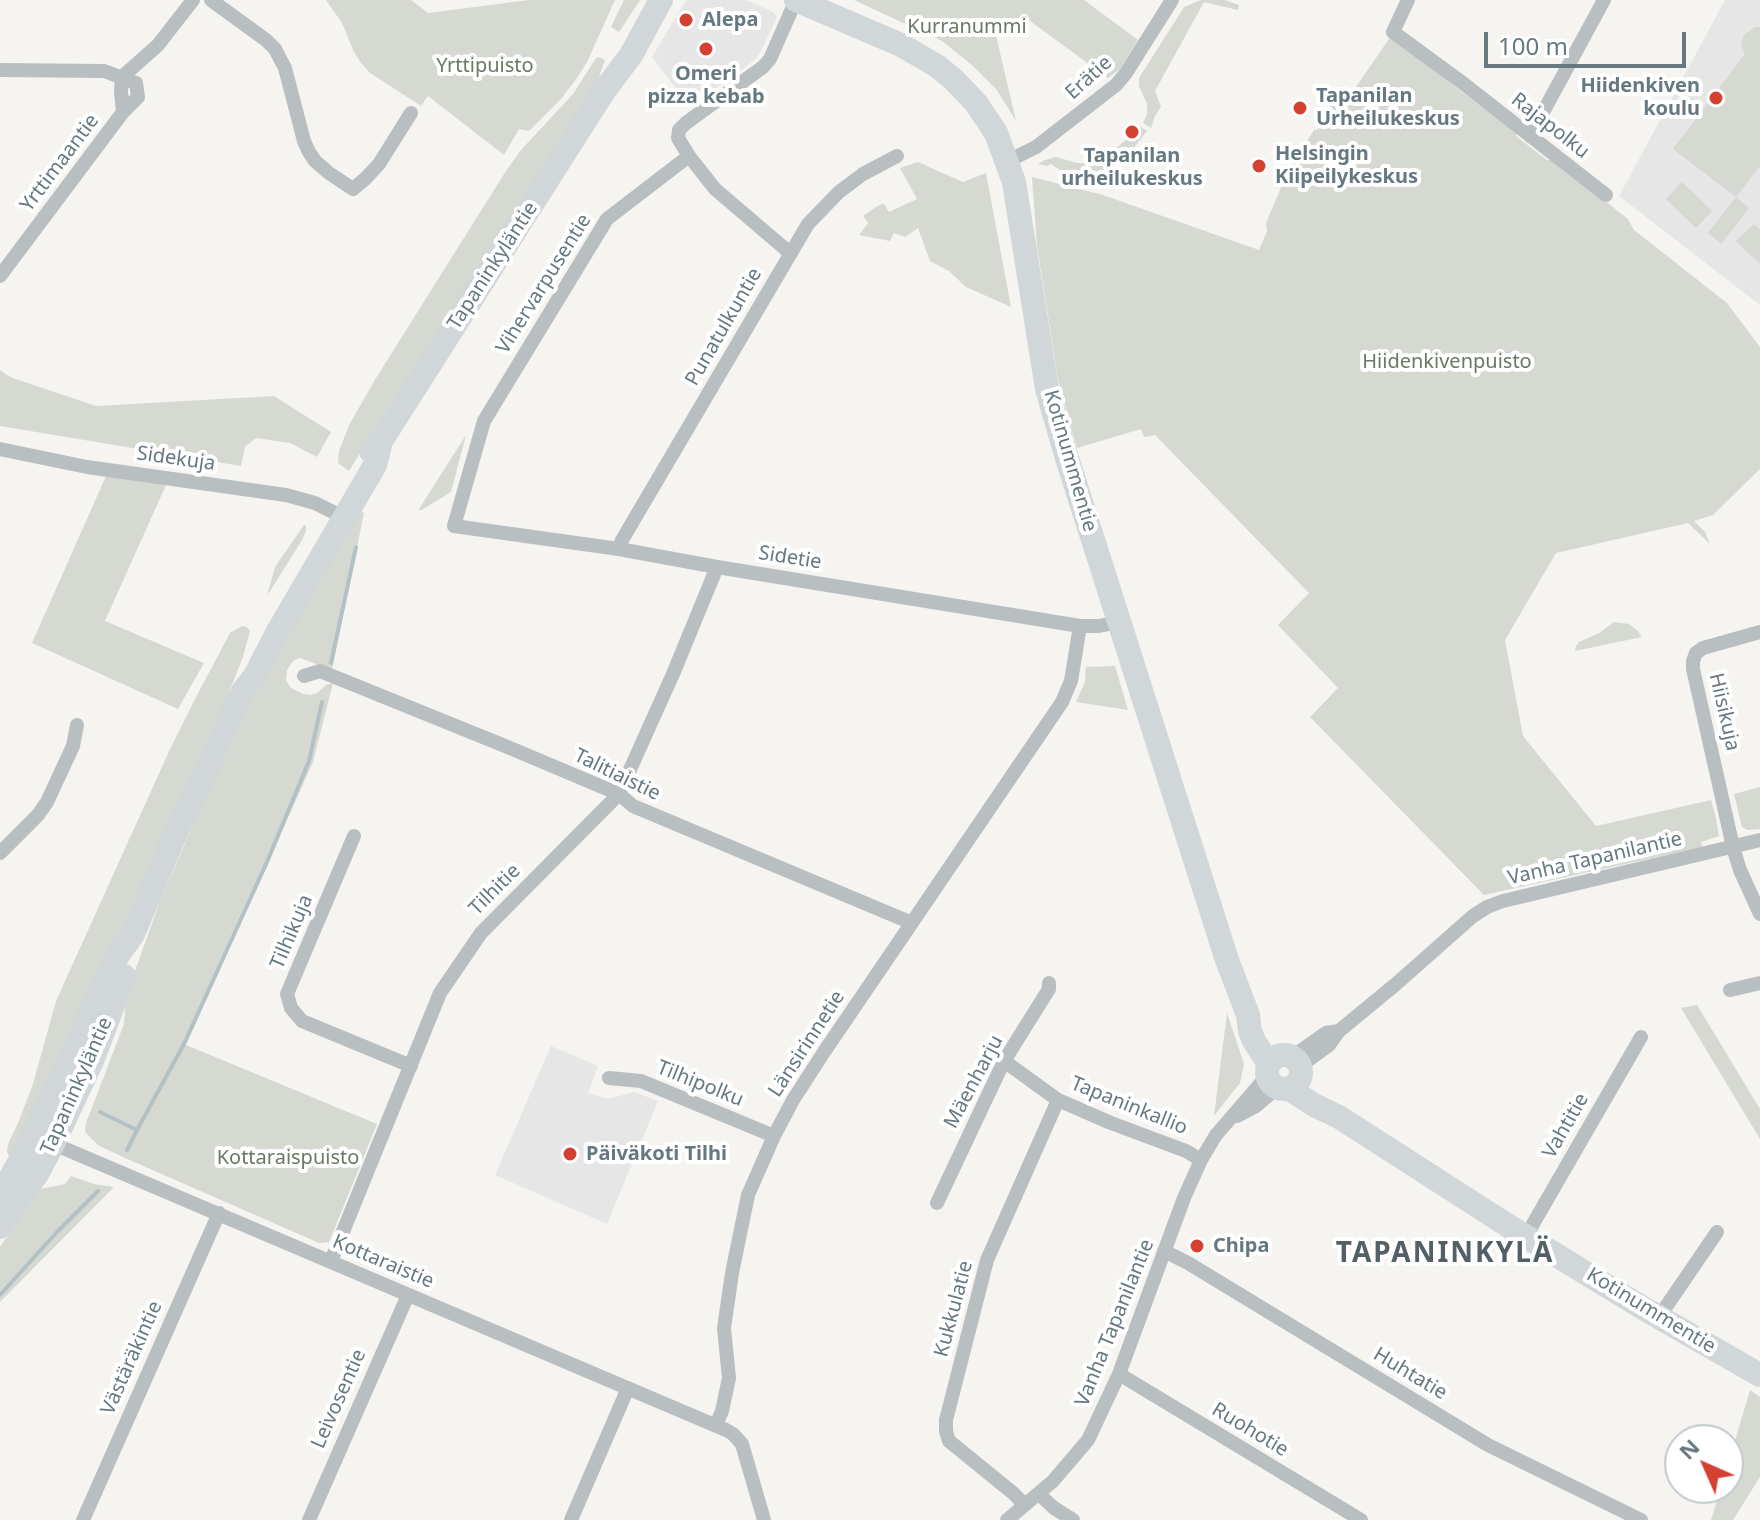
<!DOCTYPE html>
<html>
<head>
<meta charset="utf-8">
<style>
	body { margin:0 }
	#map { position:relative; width:1760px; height:1520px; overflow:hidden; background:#f5f4f1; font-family:"Noto Sans",sans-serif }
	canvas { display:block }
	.north { position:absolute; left:1664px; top:1424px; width:80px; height:80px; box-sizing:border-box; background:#fff; border:2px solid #c2c9cc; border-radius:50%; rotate:315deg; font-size:22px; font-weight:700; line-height:32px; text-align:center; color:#667880 }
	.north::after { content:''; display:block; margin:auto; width:28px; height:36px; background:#d54131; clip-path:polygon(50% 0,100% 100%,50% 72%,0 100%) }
	.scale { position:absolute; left:1484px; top:32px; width:202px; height:36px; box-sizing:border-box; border:4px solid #667880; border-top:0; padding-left:10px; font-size:24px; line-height:28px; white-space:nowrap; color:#667880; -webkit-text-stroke:6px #fff; paint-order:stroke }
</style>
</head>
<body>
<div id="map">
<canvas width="1760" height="1520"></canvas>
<div class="north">N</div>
<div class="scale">100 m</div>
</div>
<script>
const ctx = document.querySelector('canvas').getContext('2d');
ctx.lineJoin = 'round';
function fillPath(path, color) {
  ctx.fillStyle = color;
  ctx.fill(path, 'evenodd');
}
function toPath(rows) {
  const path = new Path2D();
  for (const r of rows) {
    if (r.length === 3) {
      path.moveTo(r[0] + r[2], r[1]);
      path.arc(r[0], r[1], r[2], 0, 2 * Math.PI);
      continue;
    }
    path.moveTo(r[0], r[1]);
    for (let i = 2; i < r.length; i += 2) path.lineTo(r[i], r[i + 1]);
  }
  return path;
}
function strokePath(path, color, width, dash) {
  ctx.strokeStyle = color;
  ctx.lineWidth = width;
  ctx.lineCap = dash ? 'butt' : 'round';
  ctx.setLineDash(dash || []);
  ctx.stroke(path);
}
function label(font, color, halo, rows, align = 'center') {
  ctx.font = font + ' "Noto Sans",sans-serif';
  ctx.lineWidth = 8;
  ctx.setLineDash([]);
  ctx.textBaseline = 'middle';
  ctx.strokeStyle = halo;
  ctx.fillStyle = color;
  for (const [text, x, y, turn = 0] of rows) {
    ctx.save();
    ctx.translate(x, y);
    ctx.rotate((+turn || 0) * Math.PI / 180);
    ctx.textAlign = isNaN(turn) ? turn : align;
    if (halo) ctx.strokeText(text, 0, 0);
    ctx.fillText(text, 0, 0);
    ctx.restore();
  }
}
fillPath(toPath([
	[689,0,746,0,773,12,777,17,760,53,752,62,690,107,652,57,685,2],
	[1725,0,1760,0,1760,305,1619,196],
	[551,1046,598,1066,588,1093,608,1099,634,1092,658,1101,607,1224,495,1175]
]), '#e5e6e5');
fillPath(toPath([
	[326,0,411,0,428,13,529,0,615,0,587,62,577,78,561,99,529,131,519,129,504,155,428,96,421,106,370,73,361,63,354,52,342,23],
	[624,0,640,0,619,32,611,27],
	[854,0,1084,0,1138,40,1120,69,1108,78,1026,18,995,31,1016,121,997,90,973,66,942,41],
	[1201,0,1225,0,1239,5,1238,10,1204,2,1155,91,1161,107,1155,116,1151,128,1143,123,1147,114,1147,104,1139,86,1139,78,1184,7],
	[1755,27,1760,27,1760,166,1736,197,1749,208,1721,244,1708,233,1736,197,1673,149,1745,54,1741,45,1744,35],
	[1391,36,1455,87,1518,133,1516,136,1547,160,1553,160,1628,219,1634,230,1727,303,1760,347,1760,469,1713,515,1694,521,1705,532,1710,544,1688,523,1556,553,1505,640,1523,736,1596,826,1711,800,1715,814,1719,836,1701,842,1702,847,1484,895,1310,717,1338,688,1278,625,1309,593,1155,435,1144,437,1141,429,1077,448,1058,380,1037,246,1032,177,1103,195,1259,250,1267,231,1266,223,1287,173,1314,130,1317,130,1338,92,1347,100],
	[599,57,605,60,597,83,403,389,387,409,349,471,339,464,338,461,339,451,349,425,376,378,506,171,521,150,573,94,596,58],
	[1141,127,1147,131,1124,160,1091,176,1078,176,1064,173,1051,164,1047,166,1038,164,1045,160,1056,157,1077,163,1093,163,1107,156],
	[918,162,963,182,986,173,1011,307,966,287,949,271,930,261,918,228,905,237,894,233,890,241,859,235,868,223,863,216,879,205,884,204,889,212,917,199,900,168],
	[1682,182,1712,211,1696,228,1666,199],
	[1754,224,1760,230,1760,264,1736,241],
	[0,370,10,377,96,406,274,396,331,432,317,457,290,443,256,438,245,447,241,466,0,426],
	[466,435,451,492,420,511,419,509],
	[106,476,166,485,105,621,204,663,178,709,32,643],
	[355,510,364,513,332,670,300,658,293,661,287,670,286,680,291,688,303,694,311,695,317,693,326,685,333,683,313,762,186,1045,377,1124,329,1242,319,1243,125,1158,98,1145,85,1132,86,1123,124,1024,126,996,160,901,226,749,284,635],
	[304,525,306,526,306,531,302,540,267,596,275,567],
	[1614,622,1629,624,1637,630,1642,637,1575,651,1576,646,1579,642,1599,633],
	[242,626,247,627,250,631,243,657,224,705,106,970,10,1157,7,1152,8,1144,18,1123,33,1084,56,1001,171,747,195,699,230,633],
	[1115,666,1128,710,1076,702,1085,682,1086,667],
	[1760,787,1760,829,1747,830,1742,827,1734,794],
	[1697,1005,1760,1109,1760,1139,1681,1008],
	[1227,1013,1244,1064,1240,1083,1214,1116],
	[71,1176,94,1184,114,1187,0,1302,0,1247,41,1189,65,1184],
	[1750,1390,1760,1397,1760,1477,1733,1520,1711,1520,1721,1488,1728,1488,1728,1464]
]), '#d5d9d1');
strokePath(toPath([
	[331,663,356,547],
	[100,1112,137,1130],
	[127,1150,137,1130,184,1044,267,862,309,761,322,702],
	[0,1295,57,1232,98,1191]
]), '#b4c1c4', 4);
strokePath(toPath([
	[211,0,266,40,275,49,285,68,304,141,309,152,315,161,329,173,353,189,365,179,379,164,411,113],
	[796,0,770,59,763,67,686,123,679,130,678,138,689,156,607,219,484,421,454,526,619,549,717,567,1080,626,1099,626,1119,622],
	[1408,0,1393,32,1464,84,1606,195],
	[0,70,104,71,136,83,138,97,123,112,0,276],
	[123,112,121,92,122,77,158,45,193,0],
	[1530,136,1604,0],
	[689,156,715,189,790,253],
	[1008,161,1036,147,1116,85,1126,73,1172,0],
	[0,449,87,467,286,495,315,503,343,517],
	[619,549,622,540,808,224,839,192,863,174,897,156],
	[1760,632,1703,648,1696,653,1693,661,1693,669,1733,847,1740,870,1760,914],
	[304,676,320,671,510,748,619,794,633,806,912,923],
	[354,836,287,994,291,1008,302,1021,411,1066],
	[0,853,38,815,47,802,73,746,77,725],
	[1730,990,1760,983],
	[1292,1057,1326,1033,1339,1031],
	[1004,1061,1058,1100,1111,1123,1186,1151,1201,1160],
	[1300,1066,1329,1045,1339,1031,1396,984,1473,916,1487,907,1503,901,1760,840],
	[609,1078,641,1081,774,1136],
	[1237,1116,1256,1106,1277,1088],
	[49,1142,726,1430,733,1434,742,1444,764,1520],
	[937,1203,1004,1061,1049,989,1049,983],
	[1526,1236,1641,1037],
	[1164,1251,1188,1263,1488,1445,1641,1520],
	[331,1261,440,993,481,933,619,794,673,674,717,567],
	[1659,1317,1717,1232],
	[1119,1374,1361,1520],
	[716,1425,722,1411,729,1378,724,1328,732,1273,748,1195,774,1136,793,1100,824,1052,1062,702,1071,681,1080,626],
	[1039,1494,1054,1508,1073,1520],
	[1025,1505,1013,1493,949,1441,946,1431,946,1420,987,1260,1058,1100],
	[83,1520,219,1213],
	[309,1520,408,1295],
	[571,1520,628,1388],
	[1007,1520,1053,1481,1088,1440,1119,1374,1184,1198,1201,1160,1216,1135,1267,1076]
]), '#b9bfc1', 14);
strokePath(toPath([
	[796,0,901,45,937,66,953,79,976,103,996,133,1014,182,1047,389,1066,455,1227,960,1248,1015,1250,1031,1254,1041,1269,1064],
	[371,451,381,441,604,91,631,55,661,0],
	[1284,1072,17],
	[1288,1088,1314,1105,1339,1117,1507,1225,1643,1308,1760,1375],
	[0,1197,34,1135,116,958,133,934,171,844,243,691,255,676,277,633,375,465,381,441],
	[0,1227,37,1174,53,1144,92,1061,124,976]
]), '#d1d6d9', 24);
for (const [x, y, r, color] of [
	[686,20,8,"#d54131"],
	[706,49,8,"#d54131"],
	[1716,98,8,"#d54131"],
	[1300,108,8,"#d54131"],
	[1132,132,8,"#d54131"],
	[1259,166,8,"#d54131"],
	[570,1154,8,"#d54131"],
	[1197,1246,8,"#d54131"]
]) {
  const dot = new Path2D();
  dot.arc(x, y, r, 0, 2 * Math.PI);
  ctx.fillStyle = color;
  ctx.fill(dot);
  strokePath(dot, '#fff', 3);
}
label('bold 20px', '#667880', '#fff', [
	["Alepa",702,20],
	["Omeri",706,74,"center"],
	["pizza kebab",706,97,"center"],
	["Hiidenkiven",1700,86,"right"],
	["koulu",1700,109,"right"],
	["Tapanilan",1316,96],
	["Urheilukeskus",1316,119],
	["Helsingin",1275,154],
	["Kiipeilykeskus",1275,177],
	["Tapanilan",1132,156,"center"],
	["urheilukeskus",1132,179,"center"],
	["Päiväkoti Tilhi",586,1154],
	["Chipa",1213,1246]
], 'left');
label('20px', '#6b7864', '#fff', [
	["Kurranummi",967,27],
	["Yrttipuisto",485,66],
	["Hiidenkivenpuisto",1447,362],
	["Kottaraispuisto",288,1158]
]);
label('20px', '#667880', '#fff', [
	["Erätie",1089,78,-42],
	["Rajapolku",1550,126,38],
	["Yrttimaantie",60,163,-53],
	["Tapaninkyläntie",493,266,-57],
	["Vihervarpusentie",544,284,-58],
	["Punatulkuntie",724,327,-60],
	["Sidekuja",176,459,8],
	["Kotinummentie",1070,461,74],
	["Sidetie",790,558,9],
	["Hiisikuja",1724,712,77],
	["Talitiaistie",617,775,26],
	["Vanha Tapanilantie",1595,859,-13],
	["Tilhitie",495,890,-45],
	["Tilhikuja",292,932,-67],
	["Länsirinnetie",807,1044,-57],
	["Mäenharju",974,1082,-62],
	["Tilhipolku",700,1084,22],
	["Tapaninkyläntie",77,1086,-66],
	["Tapaninkallio",1129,1106,22],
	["Vahtitie",1566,1126,-60],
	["Kottaraistie",383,1262,23],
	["Kukkulatie",954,1309,-75],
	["Kotinummentie",1651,1311,31],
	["Vanha Tapanilantie",1115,1323,-68],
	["Västäräkintie",132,1358,-66],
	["Huhtatie",1410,1374,31],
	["Leivosentie",339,1399,-66],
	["Ruohotie",1250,1430,31]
]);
ctx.letterSpacing = '2px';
label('bold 28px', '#536066', '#fff', [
	["TAPANINKYLÄ",1445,1254]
]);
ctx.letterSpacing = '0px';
</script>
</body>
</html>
